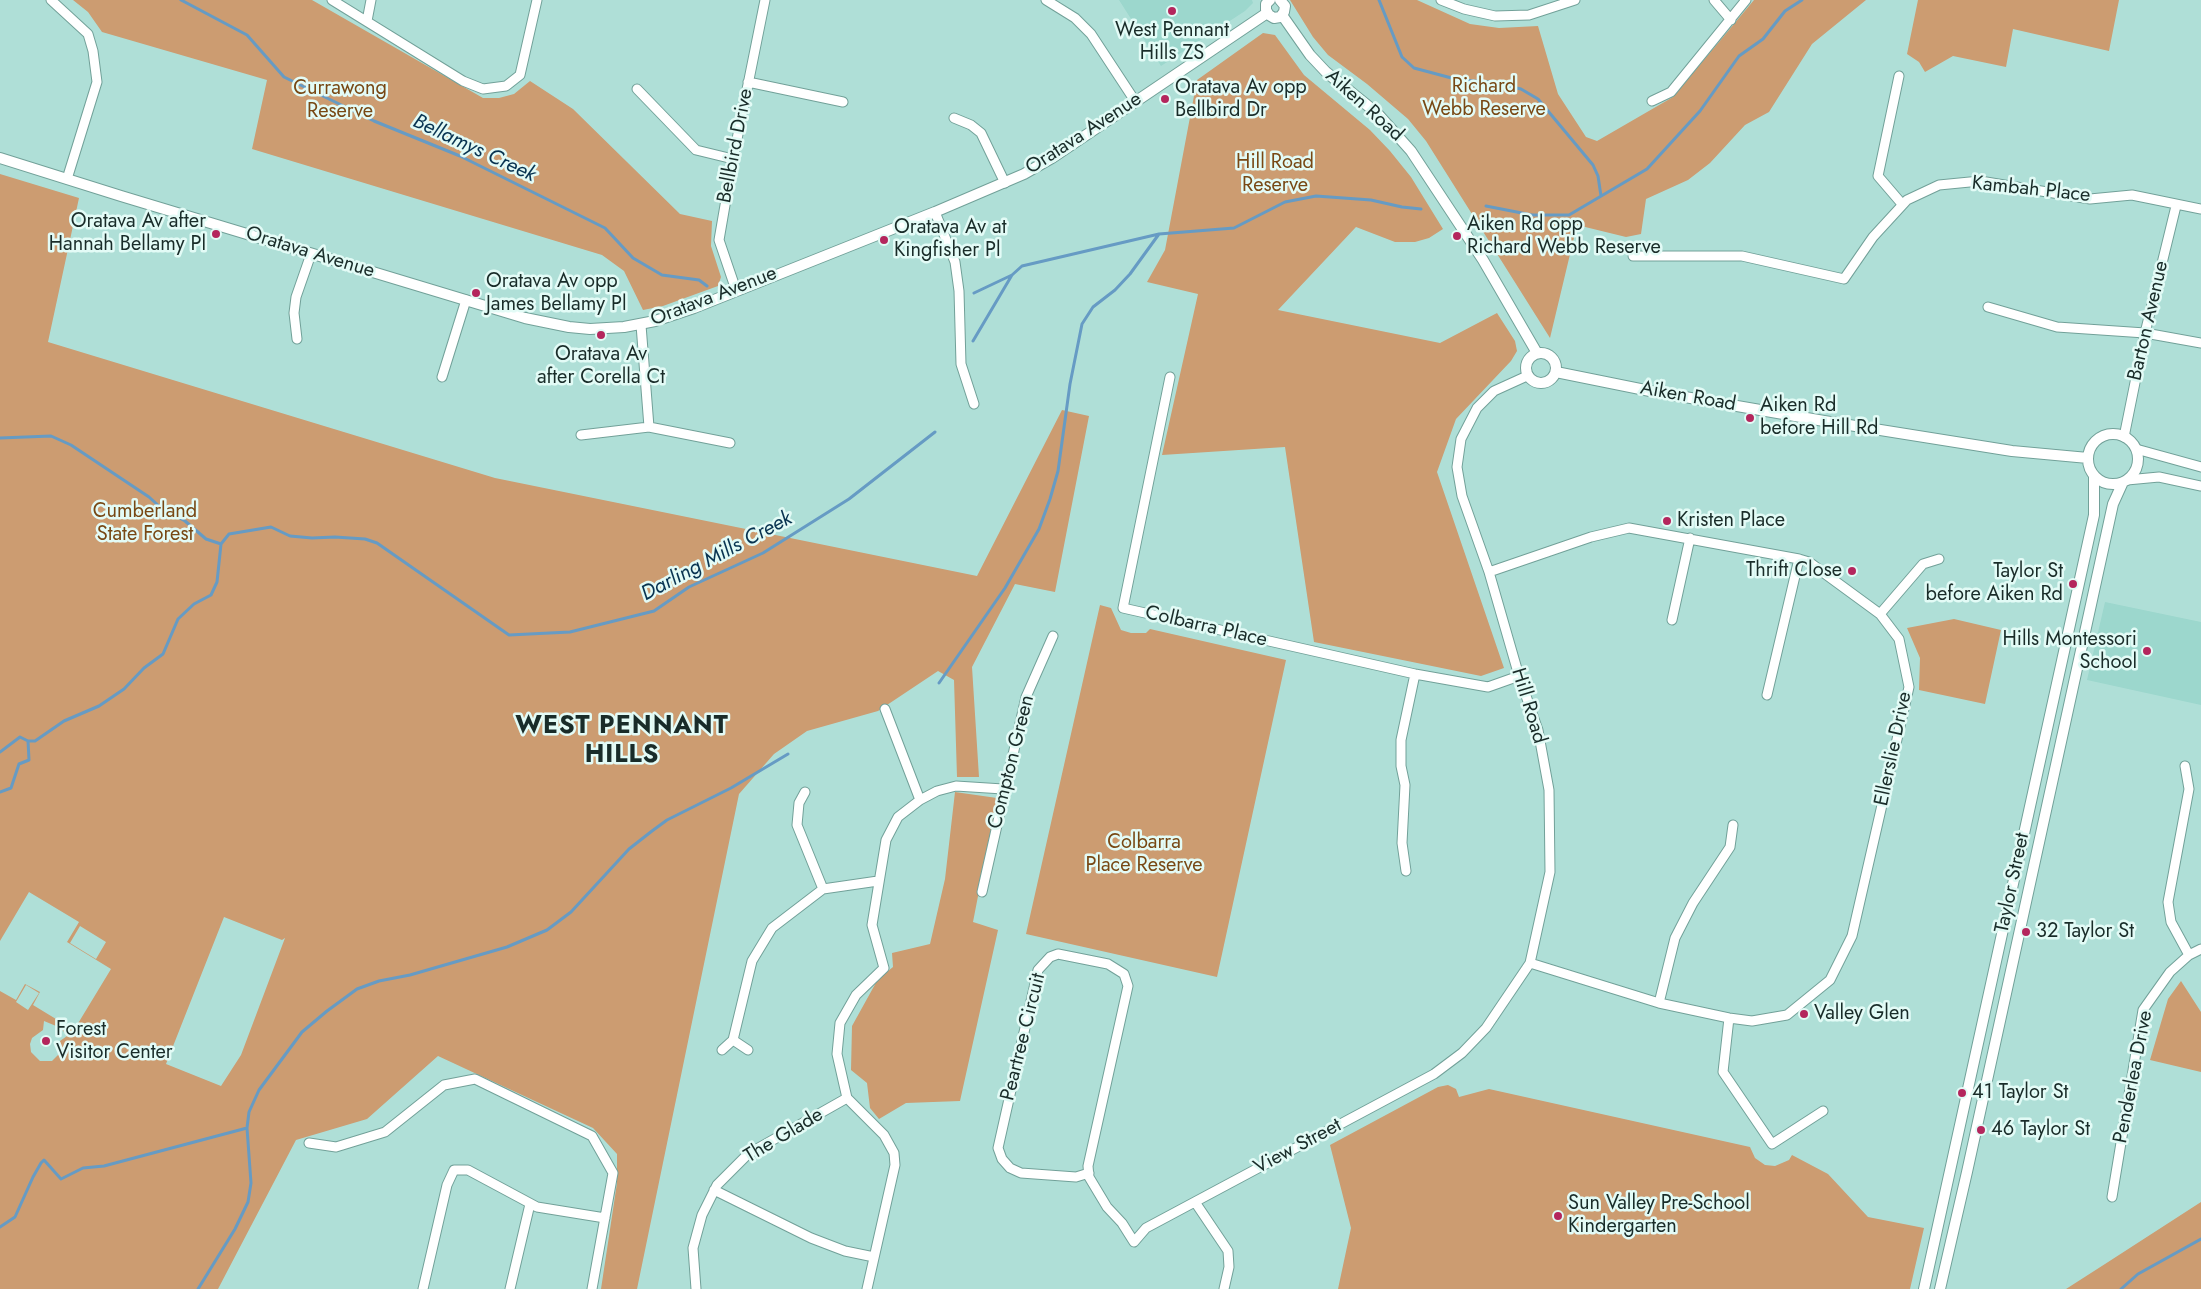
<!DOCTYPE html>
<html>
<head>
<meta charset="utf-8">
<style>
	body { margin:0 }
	canvas { display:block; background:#afdfd7 }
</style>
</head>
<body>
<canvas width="2201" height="1289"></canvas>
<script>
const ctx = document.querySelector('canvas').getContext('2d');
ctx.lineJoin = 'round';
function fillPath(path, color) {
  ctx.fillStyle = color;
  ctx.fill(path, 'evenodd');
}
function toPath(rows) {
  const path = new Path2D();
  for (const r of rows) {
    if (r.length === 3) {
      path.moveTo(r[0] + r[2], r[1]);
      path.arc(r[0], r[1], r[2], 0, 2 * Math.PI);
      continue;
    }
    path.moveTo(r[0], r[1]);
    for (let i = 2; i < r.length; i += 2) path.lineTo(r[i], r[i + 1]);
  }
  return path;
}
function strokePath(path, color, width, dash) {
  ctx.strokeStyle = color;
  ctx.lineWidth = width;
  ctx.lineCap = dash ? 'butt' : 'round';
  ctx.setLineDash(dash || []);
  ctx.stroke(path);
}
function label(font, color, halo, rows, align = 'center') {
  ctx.font = font + ' Jost,sans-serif';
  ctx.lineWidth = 5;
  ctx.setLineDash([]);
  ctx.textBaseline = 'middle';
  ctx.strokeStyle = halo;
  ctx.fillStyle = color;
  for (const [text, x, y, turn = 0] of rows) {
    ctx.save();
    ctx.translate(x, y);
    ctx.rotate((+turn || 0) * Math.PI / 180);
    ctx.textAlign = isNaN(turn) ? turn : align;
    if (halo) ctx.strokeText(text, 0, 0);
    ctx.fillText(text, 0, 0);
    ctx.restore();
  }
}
fillPath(toPath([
	[1119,0,1252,0,1253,3,1245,11,1161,66],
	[2105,602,2201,622,2201,705,2087,680]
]), '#9cd7cd');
fillPath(toPath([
	[73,0,312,0,483,98,499,98,514,94,530,81,573,109,680,214,712,221,711,246,721,277,718,286,663,306,643,310,624,271,602,255,252,149,267,80,102,32,88,12],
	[1290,0,1417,0,1470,24,1499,28,1538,26,1558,94,1586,137,1597,141,1673,97,1754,0,1866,0,1812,44,1769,112,1745,125,1710,163,1688,180,1646,199,1641,234,1626,237,1577,225,1550,338,1426,141,1408,119,1367,84,1328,55,1313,37],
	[1918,0,2119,0,2109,51,2013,29,2006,67,1953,56,1925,72,1919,62,1907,54],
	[1263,33,1275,35,1304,75,1370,130,1390,151,1411,177,1443,229,1429,238,1415,242,1395,242,1356,227,1278,310,1440,343,1497,313,1515,341,1517,351,1511,361,1456,419,1437,472,1504,668,1481,676,1314,642,1285,447,1162,455,1198,294,1147,282,1165,250,1197,80],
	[0,174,79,198,48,342,495,478,977,576,1062,410,1089,416,1055,592,1015,584,972,667,979,777,957,777,954,680,938,671,878,711,807,731,774,754,739,794,637,1289,601,1289,617,1183,617,1154,593,1128,438,1056,367,1119,296,1140,218,1289,0,1289,0,991,16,1000,25,984,40,992,33,1005,74,1030,111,969,67,942,79,922,29,892,0,941],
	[224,917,282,940,285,938,241,1055,221,1086,166,1064],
	[80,926,106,942,96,959,70,943],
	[26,985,39,993,28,1010,16,1002],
	[44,1021,61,1028,67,1036,60,1041,60,1053,52,1061,40,1061,31,1052,30,1044,32,1038,43,1030],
	[1100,605,1111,608,1121,630,1131,633,1146,633,1150,629,1286,660,1217,977,1026,934],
	[1954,619,2001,630,1985,704,1919,690,1920,658,1907,628],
	[955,792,997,798,973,922,998,930,960,1101,906,1103,879,1119,870,1108,867,1083,851,1070,852,1026,878,979,893,967,892,953,930,944,945,879],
	[2181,981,2201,1012,2201,1072,2150,1060,2168,999],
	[1448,1085,1456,1089,1459,1097,1489,1089,1750,1147,1755,1158,1765,1165,1775,1166,1789,1160,1792,1155,1828,1174,1868,1217,1924,1228,1910,1289,1338,1289,1351,1228,1330,1145,1438,1087],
	[2201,1202,2201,1289,2066,1289,2105,1264]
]), '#cc9c71');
strokePath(toPath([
	[181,0,247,35,284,77,374,121,460,156,605,228,633,258,662,275,699,280,707,286],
	[1379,0,1402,57,1414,68,1459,80,1490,82,1521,89,1538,99,1593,165,1598,176,1601,196],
	[1486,206,1532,215,1569,215,1647,169,1700,111,1739,56,1763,39,1785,11,1802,0],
	[974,293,1012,275],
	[973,341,1012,275,1022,266,1159,234,1234,228,1285,202,1316,196,1371,200,1402,207,1421,209],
	[0,438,51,436,71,445,149,497,160,507,185,521,206,539,221,544],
	[221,544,229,534,271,527,290,536,312,538,335,537,365,539,377,543,509,635,570,632,654,611,689,587,763,553,849,499,935,432],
	[939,683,1005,588,1039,529,1050,499,1058,471,1070,384,1082,324,1093,307,1115,290,1130,274,1159,234],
	[0,752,20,737,28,741],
	[0,792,11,788,19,764,29,760,28,741,35,741,64,721,99,706,124,689,144,668,163,654,178,619,194,604,211,595,217,582,221,544],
	[0,1227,15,1217,33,1177,41,1163,44,1160,61,1179,83,1168,104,1166,247,1128],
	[198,1289,235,1229,248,1202,251,1183,247,1128,249,1112,259,1090,302,1032,327,1011,357,989,379,981,410,975,507,947,547,930,571,912,629,849,652,831,667,820,731,788,788,754],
	[2121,1289,2138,1274,2201,1239]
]), '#669bc4', 3);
const minor = toPath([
	[51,0,88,34,93,51,97,82,67,179],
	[332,0,463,81,483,89,506,86,520,75,537,0],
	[1046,0,1075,18,1091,34,1135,101],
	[1441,0,1464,9,1495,16,1529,15,1575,0],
	[1714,0,1731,20],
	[367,21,371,0],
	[1899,76,1878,176,1902,204],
	[748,82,843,102],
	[637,89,696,150,733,159],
	[1652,101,1671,92,1746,0],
	[954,118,971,125,981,133,1005,183],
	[935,212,955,262,959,291,961,364,974,404],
	[1633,256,1742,256,1844,279,1873,237,1907,200,1939,185,1980,181,2090,199,2132,195,2201,209],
	[736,290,719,240,733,159,765,0],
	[1988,307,2057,327,2145,333,2201,343],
	[641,325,649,427],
	[297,339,294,313,296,297,311,254],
	[442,377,466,300],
	[1170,377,1123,608,1415,674,1488,687,1519,676],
	[581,435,649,427,730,443],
	[2124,437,2145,333,2176,206],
	[2136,449,2201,467],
	[2127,480,2159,477,2201,486],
	[1489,572,1591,537,1629,528,1799,559,1809,562,1880,614,1899,639,1909,687,1852,936,1830,980,1787,1015,1752,1021,1729,1018,1659,1003,1530,963],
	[1880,614,1923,564,1939,559],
	[1672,620,1690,538],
	[1767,695,1799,559],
	[885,709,920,800],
	[2185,766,2189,789,2168,902,2171,922,2189,955],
	[805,792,799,803,797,825,823,889],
	[1406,871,1402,843,1405,785,1401,766,1401,740,1415,674],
	[982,892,1026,697,1053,636],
	[1659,1003,1675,938,1693,903,1730,847,1733,825],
	[1729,1018,1723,1072,1772,1144,1823,1111],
	[733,1040,748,1050],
	[722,1050,733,1040,752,961,772,928,823,889,878,881],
	[847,1098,837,1054,840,1023,856,995,884,968,872,925,886,840,898,817,920,800,937,791,956,786,1003,789],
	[847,1098,884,1135,894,1153,895,1165,867,1289],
	[309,1143,336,1147,385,1132,444,1085,475,1079,592,1136,613,1173,592,1289],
	[1089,1173,1076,1177,1021,1173,1010,1168,1002,1159,998,1148,1038,970,1050,957,1058,954,1108,964,1124,974,1128,986,1088,1166,1089,1177,1107,1207,1122,1223,1134,1242,1146,1228,1434,1074,1462,1053,1486,1028,1530,963,1550,872,1549,790,1538,730,1519,676,1489,572,1462,496,1457,467,1461,439,1477,408,1494,391,1527,376],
	[714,1190,811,1238,845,1251,874,1257],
	[2112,1197,2143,1010,2170,972,2189,955,2201,949],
	[1195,1202,1228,1251,1229,1267,1224,1289],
	[423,1289,447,1185,454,1170,468,1170,537,1207,605,1218],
	[510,1289,530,1204],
	[696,1289,693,1248,702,1215,717,1185,748,1154,847,1098]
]);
const tertiary = toPath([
	[1270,0,1266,4,1266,10,1269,15,1274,18,1280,17,1284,12,1285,6,1280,0],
	[1282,15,1310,55,1326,72,1378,114,1411,151,1483,260,1537,353],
	[0,158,121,196,525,318,569,327,590,329,624,327,655,321,694,308,935,212,1024,174,1052,158,1267,13],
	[1541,368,15],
	[1556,372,1650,391,1824,421,2012,451,2088,458],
	[2113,459,25],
	[1924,1289,2094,515,2094,476],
	[1940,1289,1967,1172,2113,504,2123,482]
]);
strokePath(minor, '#72a199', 11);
strokePath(tertiary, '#72a199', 12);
strokePath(minor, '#fff', 9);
strokePath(tertiary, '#fff', 10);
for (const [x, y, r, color] of [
	[1172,11,5,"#b4265d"],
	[1165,99,5,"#b4265d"],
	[216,234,5,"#b4265d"],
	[1457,236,5,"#b4265d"],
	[884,240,5,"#b4265d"],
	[476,293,5,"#b4265d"],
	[601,335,5,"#b4265d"],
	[1750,418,5,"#b4265d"],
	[1667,521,5,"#b4265d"],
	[1852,571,5,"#b4265d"],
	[2073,584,5,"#b4265d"],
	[2147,651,5,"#b4265d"],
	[2026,932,5,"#b4265d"],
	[1804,1014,5,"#b4265d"],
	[46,1041,5,"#b4265d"],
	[1962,1093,5,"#b4265d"],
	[1981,1130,5,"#b4265d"],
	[1558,1216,5,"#b4265d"]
]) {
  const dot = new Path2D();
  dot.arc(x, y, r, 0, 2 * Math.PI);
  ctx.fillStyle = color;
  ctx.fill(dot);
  strokePath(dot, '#e3fbf6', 2);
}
label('20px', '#192c29', '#e3fbf6', [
	["West Pennant",1172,31,"center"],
	["Hills ZS",1172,54,"center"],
	["Oratava Av opp",1175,88],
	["Bellbird Dr",1175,111],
	["Oratava Av after",206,222,"right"],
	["Hannah Bellamy Pl",206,245,"right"],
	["Aiken Rd opp",1467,225],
	["Richard Webb Reserve",1467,248],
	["Oratava Av at",894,228],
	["Kingfisher Pl",894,251],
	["Oratava Av opp",486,282],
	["James Bellamy Pl",486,305],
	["Oratava Av",601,355,"center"],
	["after Corella Ct",601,378,"center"],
	["Aiken Rd",1760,406],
	["before Hill Rd",1760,429],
	["Kristen Place",1677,521],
	["Thrift Close",1842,571,"right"],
	["Taylor St",2063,572,"right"],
	["before Aiken Rd",2063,595,"right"],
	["Hills Montessori",2137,640,"right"],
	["School",2137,663,"right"],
	["32 Taylor St",2036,932],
	["Valley Glen",1814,1014],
	["Forest",56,1030],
	["Visitor Center",56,1053],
	["41 Taylor St",1972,1093],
	["46 Taylor St",1991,1130],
	["Sun Valley Pre-School",1568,1204],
	["Kindergarten",1568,1227]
], 'left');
label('20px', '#784814', '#e3fbf6', [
	["Richard",1484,87],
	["Webb Reserve",1484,110],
	["Currawong",340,89],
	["Reserve",340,112],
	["Hill Road",1275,163],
	["Reserve",1275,186],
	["Cumberland",145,512],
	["State Forest",145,535],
	["Colbarra",1144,843],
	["Place Reserve",1144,866]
]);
label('20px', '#192c29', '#e3fbf6', [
	["Aiken Road",1364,106,42],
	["Oratava Avenue",1084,134,-33],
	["Bellbird Drive",736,146,-79],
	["Kambah Place",2031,190,6],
	["Oratava Avenue",310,253,17],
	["Oratava Avenue",714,297,-21],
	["Barton Avenue",2149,321,-77],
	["Aiken Road",1688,397,10],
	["Colbarra Place",1206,627,13],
	["Hill Road",1528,706,73],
	["Ellerslie Drive",1894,749,-78],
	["Compton Green",1012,762,-76],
	["Taylor Street",2013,883,-78],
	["Peartree Circuit",1024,1037,-76],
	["Penderlea Drive",2134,1077,-79],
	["The Glade",784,1136,-31],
	["View Street",1298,1147,-28]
]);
label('italic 21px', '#083350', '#e3fbf6', [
	["Bellamys Creek",474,149,25],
	["Darling Mills Creek",717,557,-28]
]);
ctx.letterSpacing = '1px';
label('bold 25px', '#192c29', '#e3fbf6', [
	["WEST PENNANT",622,727],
	["HILLS",622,756]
]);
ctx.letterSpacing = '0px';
</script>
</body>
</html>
